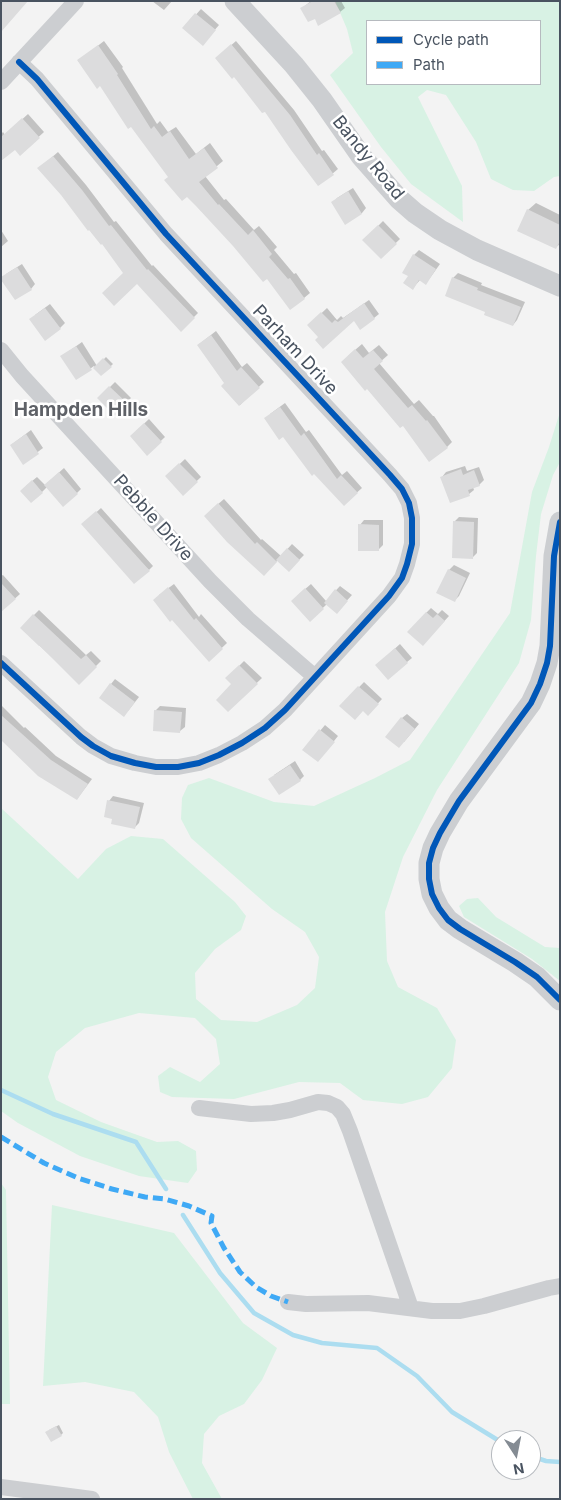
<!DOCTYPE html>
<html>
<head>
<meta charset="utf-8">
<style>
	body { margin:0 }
	#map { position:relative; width:561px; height:1500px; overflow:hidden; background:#f3f3f3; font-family:Inter,sans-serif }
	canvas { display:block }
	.frame { position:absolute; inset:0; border:2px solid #495360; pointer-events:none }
	.legend { position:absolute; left:366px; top:20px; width:175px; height:65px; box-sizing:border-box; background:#fff; border:1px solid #b6babf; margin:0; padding:6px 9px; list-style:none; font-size:15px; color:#495360 }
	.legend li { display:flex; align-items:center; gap:10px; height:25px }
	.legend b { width:25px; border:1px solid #b6babf }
	.north { position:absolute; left:491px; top:1430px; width:50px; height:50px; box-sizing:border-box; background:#fff; border:1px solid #b6babf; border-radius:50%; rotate:169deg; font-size:14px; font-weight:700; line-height:20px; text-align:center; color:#495360 }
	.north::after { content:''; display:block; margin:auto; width:18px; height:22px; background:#848b93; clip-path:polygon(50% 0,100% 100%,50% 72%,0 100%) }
</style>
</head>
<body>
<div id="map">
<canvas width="561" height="1500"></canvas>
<div class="frame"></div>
<ul class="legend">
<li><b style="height:6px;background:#0057b8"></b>Cycle path</li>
<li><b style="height:6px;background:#3fa9f5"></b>Path</li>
</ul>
<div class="north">N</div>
</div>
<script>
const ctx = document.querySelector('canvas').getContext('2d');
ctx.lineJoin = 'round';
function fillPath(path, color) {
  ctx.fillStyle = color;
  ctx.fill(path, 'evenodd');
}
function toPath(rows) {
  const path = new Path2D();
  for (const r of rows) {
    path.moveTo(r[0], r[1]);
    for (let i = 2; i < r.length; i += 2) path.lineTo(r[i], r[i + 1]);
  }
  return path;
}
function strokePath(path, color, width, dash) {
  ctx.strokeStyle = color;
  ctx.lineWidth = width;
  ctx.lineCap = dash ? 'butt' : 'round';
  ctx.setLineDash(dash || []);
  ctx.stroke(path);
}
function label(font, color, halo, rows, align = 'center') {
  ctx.font = font + ' Inter,sans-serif';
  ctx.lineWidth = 5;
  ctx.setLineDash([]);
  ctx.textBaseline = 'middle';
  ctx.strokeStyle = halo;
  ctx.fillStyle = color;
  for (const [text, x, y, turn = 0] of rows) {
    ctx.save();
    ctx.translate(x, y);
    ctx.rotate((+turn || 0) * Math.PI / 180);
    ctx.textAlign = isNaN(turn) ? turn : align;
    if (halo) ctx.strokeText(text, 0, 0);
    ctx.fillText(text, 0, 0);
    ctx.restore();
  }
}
fillPath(toPath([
	[336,1,560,1,560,176,554,177,534,191,513,190,491,179,476,142,446,95,427,90,418,97,462,186,463,222,411,184,381,147,330,75,353,53,347,29,336,3],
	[367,21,540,21,540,84,367,84],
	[560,412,560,462,553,475,541,514,536,556,531,620,519,663,437,790,403,857,385,912,387,961,398,987,437,1008,456,1040,452,1068,428,1097,402,1104,363,1100,340,1083,299,1082,234,1099,172,1097,160,1092,158,1076,170,1067,200,1082,220,1064,216,1039,195,1018,139,1013,85,1028,56,1052,48,1077,56,1100,101,1122,157,1142,178,1141,196,1151,197,1170,188,1183,139,1176,80,1156,18,1123,1,1111,1,808,78,879,106,849,131,836,163,839,235,902,246,916,241,930,215,949,195,973,196,999,221,1020,257,1022,297,1005,315,988,319,957,305,932,272,909,191,838,181,819,182,798,188,785,209,778,274,802,314,806,375,778,410,760,510,613,532,492,549,447],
	[478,898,496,917,545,947,560,948,560,981,532,959,464,917,459,906,467,899],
	[1,1183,6,1190,10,1404,1,1404],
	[52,1205,174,1233,243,1323,277,1348,262,1380,244,1404,219,1416,204,1434,202,1463,222,1499,193,1499,169,1452,158,1417,134,1392,85,1382,43,1386]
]), '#d8f2e4');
fillPath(toPath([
	[152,1,172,1,164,10],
	[311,1,341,1,345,8,340,12,315,17,302,8],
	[201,9,219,25,207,39,184,28],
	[104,41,123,67,122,68,157,124,160,121,168,132,176,127,196,154,210,143,223,161,205,176,224,200,226,199,254,230,259,226,277,247,274,250,294,274,296,273,310,293,304,298,268,277,234,245,169,177,101,84,78,61],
	[236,41,294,110,322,151,324,150,338,169,319,185,265,110,221,54],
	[28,114,44,132,20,154,15,148,1,159,1,134,3,132,5,135],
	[58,152,86,185,114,222,116,221,152,266,153,265,198,313,181,330,137,283,125,273,44,164],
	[353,188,366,208,362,213,346,223,333,203,337,198],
	[536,203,560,215,560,244,555,248,528,210],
	[383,221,400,239,381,257,364,240],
	[1,230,8,241,1,247],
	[419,250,440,264,430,278,426,283,420,280,413,288,409,276,414,255],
	[22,264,35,284,31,289,6,274],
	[458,273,482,283,481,285,525,302,517,320,513,325,487,311,453,278],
	[369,300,379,314,374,318,354,319,320,337,309,325,327,308,337,320,341,316,343,318],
	[50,304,65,323,60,328,35,315],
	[216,331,242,367,247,363,264,382,240,405,198,345],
	[82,342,97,366,106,357,113,364,101,375,94,366,77,378,62,356],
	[362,344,369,353,379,345,388,355,379,363,414,404,419,400,433,416,434,416,452,442,447,447,403,424,348,356],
	[115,382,131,398,115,414,99,398],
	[285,403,306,432,309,430,342,475,347,471,362,488,344,504,270,414],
	[149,419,165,437,147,454,131,436],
	[31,430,43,448,23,463,11,445],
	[185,459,201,477,183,494,167,476],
	[465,466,467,471,479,467,484,480,479,485,473,487,474,490,469,494,442,477,446,472],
	[64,468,81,489,77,493,47,487,42,492,26,486,37,477,45,485],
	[224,499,261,540,262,539,281,556,292,544,304,555,289,570,278,560,264,574,210,511],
	[101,508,153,566,149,570,88,520],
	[459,517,478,518,477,553,472,558,454,522],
	[364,520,383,520,383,545,378,550,360,525],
	[454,565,470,573,459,596,454,601,449,570],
	[3,575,20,594,1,611,1,576],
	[174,584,199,617,201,614,227,643,209,660,159,595],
	[311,584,326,601,340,586,352,595,341,607,327,604,310,620,297,596],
	[431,608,438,614,442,610,449,616,428,639,426,613],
	[39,610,86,655,91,651,101,661,79,683,21,628],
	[400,644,412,658,407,662,381,661],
	[244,661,262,678,228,710,233,684,227,678],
	[115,679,139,697,128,711,111,684],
	[364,682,382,699,368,714,363,709,341,706],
	[1,705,24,728,25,727,56,756,92,779,77,799,1,739],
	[160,706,186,708,185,727,180,731,155,711],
	[407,714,419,724,404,742,402,718],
	[325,725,338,736,322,756,304,750],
	[295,761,304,776,300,780,274,775],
	[113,796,144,803,139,823,134,828,114,818,109,801],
	[59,1425,63,1433,61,1435,49,1430]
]), '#0003');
strokePath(toPath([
	[1,1090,53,1114,136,1142,166,1189],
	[183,1215,220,1273,254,1313,293,1335,322,1343,377,1348,417,1376,452,1412,501,1442],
	[531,1456,546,1461,560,1462]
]), '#acddf0', 4.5);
fillPath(toPath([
	[1,1,28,1,1,32],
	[313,1,334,1,341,13,318,26,315,19,308,22,300,8],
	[195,13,216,30,203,46,182,28],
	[231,44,290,115,317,155,319,153,334,175,318,186,291,150,265,112,262,113,234,77,232,79,215,58],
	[98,45,118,74,117,75,151,129,154,126,162,137,170,131,189,159,204,148,218,168,199,182,218,205,219,204,248,235,253,230,272,254,269,257,288,279,290,278,305,299,290,310,267,279,263,282,233,246,196,206,187,197,182,201,164,180,168,177,131,127,128,129,100,86,97,89,77,60],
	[22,118,40,138,20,156,15,150,1,161,1,137],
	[53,156,82,190,109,226,111,225,147,270,148,269,195,318,181,332,137,284,114,306,102,293,123,273,102,244,101,245,89,230,88,231,61,195,37,168],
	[348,191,362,214,345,225,331,202],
	[527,209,560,225,560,241,556,249,517,231],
	[378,225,397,244,381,259,362,240],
	[413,254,436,269,426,285,419,280,413,290,403,283,408,276,402,273],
	[17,267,32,290,15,300,1,280,1,277],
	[452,277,478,288,477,290,521,307,513,326,484,315,485,312,445,296],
	[364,303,375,319,360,330,354,321,323,349,315,340,318,337,307,325,321,312,332,323,335,320,338,322],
	[45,308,61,329,45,341,29,319],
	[211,335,237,371,241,367,260,388,239,406,221,386,224,383,197,345],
	[76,346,92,370,76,380,60,356],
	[355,349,363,358,373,350,383,361,374,369,408,408,412,405,426,421,427,420,448,448,429,462,403,426,400,428,367,389,365,391,341,362],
	[103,358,112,367,101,376,93,368],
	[109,386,127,403,115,416,97,398],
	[280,407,301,436,304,433,337,479,341,475,358,493,344,506,314,474,312,476,283,437,279,440,264,418],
	[144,423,162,442,147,456,130,436],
	[26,434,39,454,23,465,10,445],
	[179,463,198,482,183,496,165,476],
	[461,469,463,475,474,470,480,486,468,490,470,496,450,503,440,477],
	[59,472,78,494,63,507,44,485],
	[32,480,43,493,31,503,20,491],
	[218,503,255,544,257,542,277,562,264,576,227,542,204,516],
	[96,511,150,571,134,584,81,524],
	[453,521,474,522,473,559,452,558],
	[358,524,379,525,379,551,358,551],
	[287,548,300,560,289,572,276,560],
	[448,569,466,578,455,602,436,593],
	[1,583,16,599,1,612],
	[168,587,194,620,196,618,223,649,209,662,172,620,170,622,153,600],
	[305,588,324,609,310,622,291,601],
	[335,589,348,601,337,614,324,603],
	[426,612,433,618,437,614,445,621,423,646,407,632],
	[33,614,81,659,86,655,97,667,79,685,40,646,39,646,20,628],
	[395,648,408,663,388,680,375,665],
	[239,665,258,684,228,712,216,700,231,684,225,678],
	[110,683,135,702,124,717,99,698],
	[358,686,379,704,368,716,363,711,355,720,339,706],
	[154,710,182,712,180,733,153,731],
	[1,715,51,760,88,784,77,800,38,776,1,740],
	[401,717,415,729,399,748,385,737],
	[319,729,335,742,318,762,302,750],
	[290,765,301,781,279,795,268,779],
	[107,800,140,807,135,829,111,824,112,819,104,817],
	[56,1426,62,1436,51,1442,45,1432]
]), '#dcdcdd');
strokePath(toPath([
	[1,82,76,1],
	[1,350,22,376,210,581,248,619,315,677],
	[1,663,81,737,93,746,111,756,135,763,156,767,178,767,199,763,219,755,242,743,265,728,285,710,389,596,402,578,407,564,412,544,412,518,409,503,402,489,390,475,166,234,37,79,19,62],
	[199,1108,251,1114,273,1113,290,1110,318,1102,328,1103,337,1107,343,1114,350,1131,411,1308],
	[288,1302,306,1304,368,1303,432,1311,460,1311,484,1306,549,1288,560,1286],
	[1,1487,92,1499]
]), '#ccced1', 16);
strokePath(toPath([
	[235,1,294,65,322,100,361,156,399,199,415,213,440,230,477,250,560,286],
	[560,522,554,556,550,646,547,663,540,684,531,703,459,801,440,833,433,848,429,863,429,879,432,894,439,908,448,920,460,929,515,962,537,977,560,1000]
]), '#ccced1', 21);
strokePath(toPath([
	[1,1137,44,1163,78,1178,112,1189,145,1197,165,1199,189,1206,212,1216,211,1223,224,1248,240,1272,256,1287,271,1296,288,1302]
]), '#3fa9f5', 5, [10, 5]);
strokePath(toPath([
	[560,522,554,556,550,646,547,663,540,684,531,703,459,801,440,833,433,848,429,863,429,879,432,894,439,908,448,920,460,929,515,962,537,977,560,1000],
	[1,663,81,737,93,746,111,756,135,763,156,767,178,767,199,763,219,755,242,743,265,728,285,710,389,596,402,578,407,564,412,544,412,518,409,503,402,489,390,475,166,234,37,79,19,62]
]), '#0057b8', 6);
label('18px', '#495360', '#fff', [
	["Bandy Road",368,158,51],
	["Parham Drive",295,350,47],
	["Pebble Drive",153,518,48]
]);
label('bold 19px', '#5e6167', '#fff', [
	["Hampden Hills",81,410]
]);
</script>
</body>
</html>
